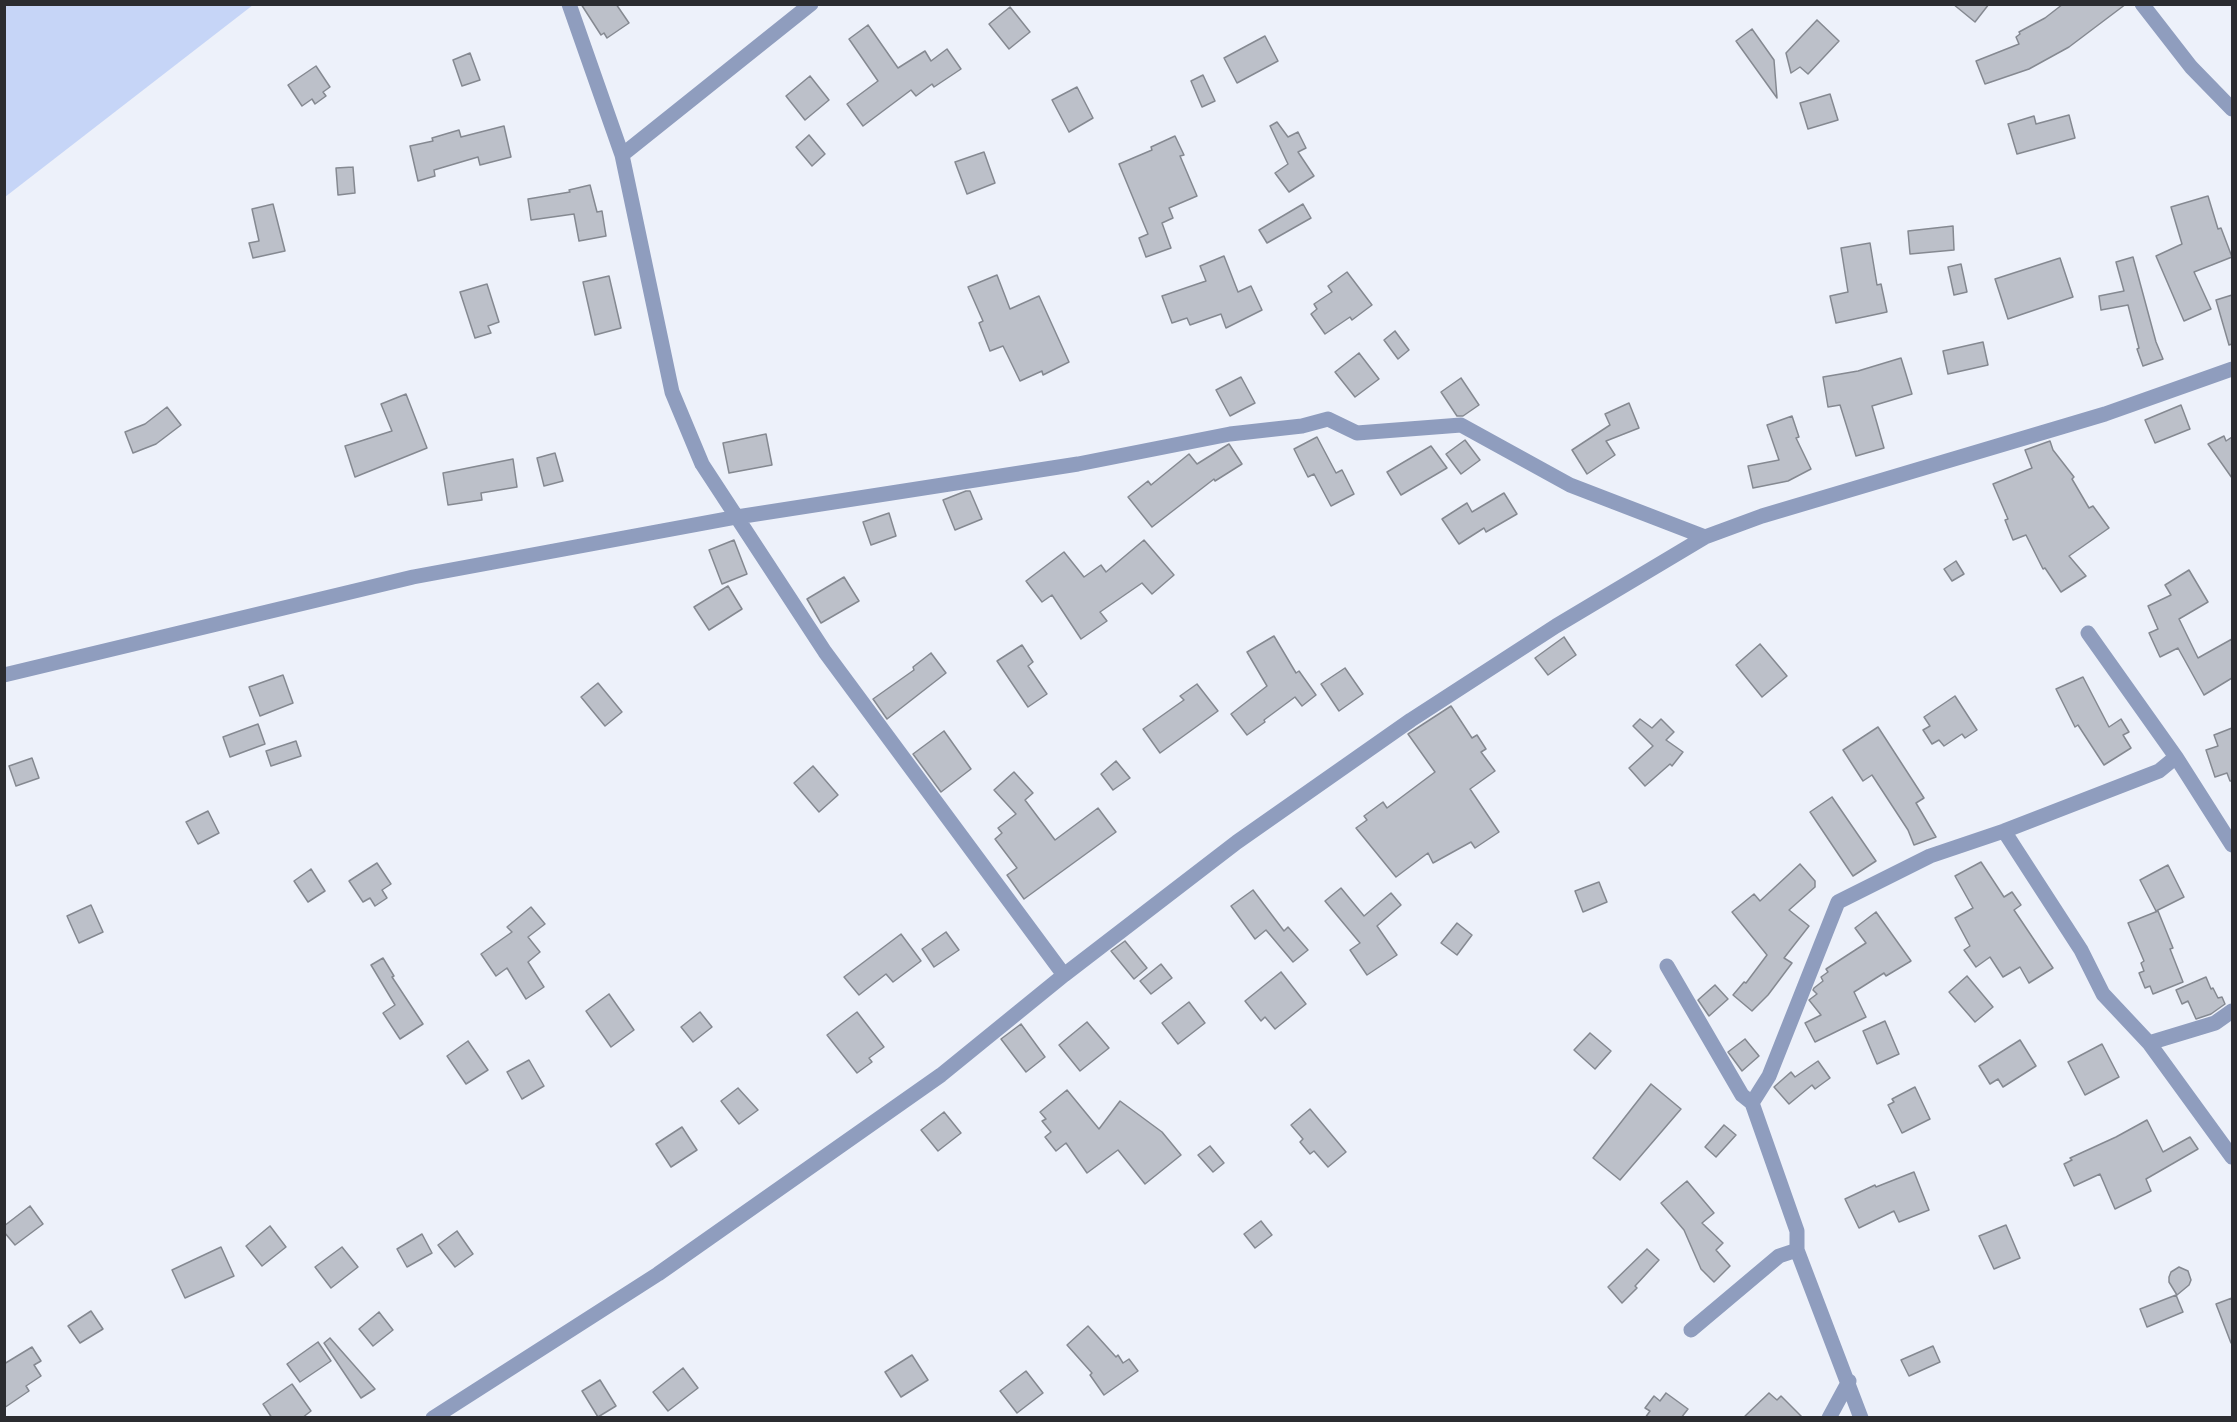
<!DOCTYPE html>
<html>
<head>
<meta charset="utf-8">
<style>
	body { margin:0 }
	#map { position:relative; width:2237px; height:1422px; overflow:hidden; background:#edf1fa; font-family:Ubuntu,sans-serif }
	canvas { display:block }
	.frame { position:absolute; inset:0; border:6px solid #2b2c30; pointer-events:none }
</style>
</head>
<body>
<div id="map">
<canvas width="2237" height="1422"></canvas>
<div class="frame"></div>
</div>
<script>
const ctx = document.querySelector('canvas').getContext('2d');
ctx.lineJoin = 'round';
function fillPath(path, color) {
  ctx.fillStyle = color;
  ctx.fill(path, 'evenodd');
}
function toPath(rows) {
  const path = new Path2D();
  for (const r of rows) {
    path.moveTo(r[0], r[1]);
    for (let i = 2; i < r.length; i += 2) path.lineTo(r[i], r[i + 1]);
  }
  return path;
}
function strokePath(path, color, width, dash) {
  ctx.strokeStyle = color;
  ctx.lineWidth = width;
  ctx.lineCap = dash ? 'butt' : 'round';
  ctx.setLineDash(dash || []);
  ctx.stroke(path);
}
fillPath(toPath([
	[5,4,253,4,253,5,5,197]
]), '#c6d5f7');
const building = toPath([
	[581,4,616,4,629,23,607,38,604,33,601,35,581,4],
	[1953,4,1989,4,1975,22,1953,4],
	[2063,4,2126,4,2069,47,2029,69,1985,84,1976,61,2019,44,2016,37,2020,34,2019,32,2045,18,2063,4],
	[1010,7,1030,32,1009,49,989,24,1010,7],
	[1817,20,1839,41,1808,74,1800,67,1791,73,1786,53,1817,20],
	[868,25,898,68,925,51,931,61,947,49,961,69,934,87,932,84,916,96,911,90,863,126,847,104,878,81,849,39,868,25],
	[1752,29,1774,60,1777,98,1736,41,1752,29],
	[1265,36,1278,61,1237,83,1224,58,1265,36],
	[470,53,480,80,462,86,453,60,470,53],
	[316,66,330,87,323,92,326,96,315,104,312,99,302,106,288,85,316,66],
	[1203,75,1215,101,1202,107,1191,81,1203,75],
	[810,76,829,100,805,120,786,96,810,76],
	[1077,87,1093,118,1069,132,1052,100,1077,87],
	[1830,94,1838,120,1808,129,1800,103,1830,94],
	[2069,115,2075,138,2017,154,2008,124,2034,116,2036,124,2069,115],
	[1277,122,1288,137,1298,132,1306,148,1298,152,1314,176,1289,192,1275,173,1288,164,1270,126,1277,122],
	[504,126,511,157,480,165,478,157,434,170,435,176,418,181,410,146,433,141,432,138,459,130,461,137,504,126],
	[809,135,825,154,812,166,796,147,809,135],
	[1175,136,1184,155,1180,156,1197,196,1169,208,1173,218,1162,223,1171,248,1146,257,1139,238,1148,234,1119,164,1152,150,1151,147,1175,136],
	[984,152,995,183,967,194,955,162,984,152],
	[353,167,355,193,338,195,336,168,353,167],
	[590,185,597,212,602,211,606,236,579,241,574,214,531,220,528,199,570,192,569,190,590,185],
	[2208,196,2218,229,2221,228,2232,257,2194,272,2211,309,2184,321,2156,256,2182,244,2171,207,2208,196],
	[273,204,285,251,253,258,249,243,259,241,252,209,273,204],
	[1303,204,1311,218,1267,243,1259,230,1303,204],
	[1953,226,1954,250,1910,254,1908,231,1953,226],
	[1870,243,1877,285,1881,284,1887,312,1836,323,1830,296,1848,292,1841,248,1870,243],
	[1224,256,1238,292,1251,286,1262,310,1226,328,1221,314,1190,325,1187,318,1172,323,1162,296,1206,281,1200,266,1224,256],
	[2133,257,2156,342,2163,359,2143,366,2137,349,2139,348,2128,305,2101,310,2099,296,2124,291,2116,262,2133,257],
	[2060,258,2073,297,2008,319,1995,279,2060,258],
	[1961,264,1967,292,1954,295,1948,267,1961,264],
	[1347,272,1372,305,1352,320,1350,317,1325,334,1311,314,1317,309,1314,304,1332,292,1328,286,1347,272],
	[997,275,1010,309,1039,296,1069,362,1043,375,1042,371,1020,381,1003,346,990,351,979,323,983,321,968,287,997,275],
	[609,276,621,328,595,335,583,282,609,276],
	[487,284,499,322,488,326,491,333,475,338,460,292,487,284],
	[2232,295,2232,344,2229,345,2216,300,2232,295],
	[1395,331,1409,350,1398,359,1384,340,1395,331],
	[1983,342,1988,365,1948,374,1943,351,1983,342],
	[1359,353,1379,379,1355,397,1335,372,1359,353],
	[1901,358,1912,394,1872,406,1884,448,1856,456,1840,405,1828,407,1823,377,1858,371,1901,358],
	[1241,377,1255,403,1230,416,1216,390,1241,377],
	[1461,378,1479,405,1463,416,1457,416,1441,392,1461,378],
	[406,394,427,448,355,477,345,446,392,431,381,404,406,394],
	[1629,403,1639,428,1606,441,1615,455,1587,474,1572,450,1610,425,1605,414,1629,403],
	[2181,405,2190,429,2155,443,2145,420,2181,405],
	[167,407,181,425,156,444,133,453,125,432,145,424,167,407],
	[1792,416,1799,437,1796,438,1811,469,1788,481,1753,488,1748,466,1779,460,1767,425,1792,416],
	[766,434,772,465,729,473,723,443,766,434],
	[2224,436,2226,441,2232,437,2232,478,2208,444,2224,436],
	[1317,437,1336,473,1342,470,1354,494,1331,506,1314,474,1308,477,1294,449,1317,437],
	[1465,440,1480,460,1461,474,1446,454,1465,440],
	[2050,441,2053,450,2074,477,2072,479,2089,508,2093,506,2109,528,2069,556,2086,576,2061,592,2045,568,2043,569,2026,535,2013,540,2005,520,2008,519,1993,484,2032,468,2025,450,2050,441],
	[1229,444,1242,464,1215,481,1214,479,1152,527,1128,497,1148,481,1151,485,1189,454,1197,464,1229,444],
	[1431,446,1447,468,1401,495,1387,472,1431,446],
	[555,453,563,481,544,486,537,458,555,453],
	[513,459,517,487,481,493,482,500,448,505,443,473,513,459],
	[966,491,970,491,982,519,955,530,943,500,966,491],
	[1504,493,1517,514,1486,532,1484,528,1459,544,1442,519,1467,503,1472,512,1504,493],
	[889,513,896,536,871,545,863,522,889,513],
	[734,540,747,574,722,584,709,550,734,540],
	[1144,540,1174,575,1152,594,1142,583,1100,612,1107,621,1081,639,1052,595,1042,602,1026,581,1064,552,1084,577,1101,565,1106,572,1144,540],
	[1956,561,1964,574,1952,581,1944,569,1956,561],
	[2189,570,2208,602,2179,619,2198,658,2232,639,2232,678,2204,695,2178,648,2160,657,2149,633,2158,629,2148,606,2171,595,2165,585,2189,570],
	[844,577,859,601,821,623,807,599,844,577],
	[728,586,742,609,709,630,694,607,728,586],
	[1274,636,1296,673,1299,671,1316,695,1302,706,1295,697,1264,720,1265,722,1247,735,1231,714,1267,686,1247,652,1274,636],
	[1564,637,1576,655,1548,675,1535,658,1564,637],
	[1760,644,1787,676,1762,697,1736,665,1760,644],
	[1022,645,1033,662,1028,666,1047,694,1028,707,997,661,1022,645],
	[931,653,946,673,887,719,873,699,914,670,913,667,931,653],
	[1345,668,1363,694,1339,711,1321,684,1345,668],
	[283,675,293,703,260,716,249,687,283,675],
	[2083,677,2109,727,2121,719,2129,732,2123,735,2131,748,2104,765,2078,725,2075,727,2056,689,2083,677],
	[598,683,622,712,605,726,581,697,598,683],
	[1197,684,1218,711,1160,753,1143,729,1184,700,1180,696,1197,684],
	[1955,696,1977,730,1965,738,1962,734,1944,746,1939,740,1932,744,1923,730,1930,726,1924,717,1955,696],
	[1451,706,1472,738,1477,735,1486,749,1481,752,1495,771,1470,789,1499,832,1475,848,1471,842,1433,863,1428,853,1396,877,1356,828,1367,820,1364,816,1383,802,1387,808,1435,772,1408,734,1451,706],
	[1640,719,1652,728,1661,719,1674,732,1666,740,1683,752,1672,766,1670,764,1645,786,1629,768,1653,746,1633,726,1640,719],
	[258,724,265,744,230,757,223,737,258,724],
	[1878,727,1924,798,1916,803,1936,837,1914,845,1908,830,1872,775,1863,781,1843,750,1878,727],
	[2232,728,2232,781,2230,781,2227,773,2215,777,2206,750,2218,746,2214,735,2232,728],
	[944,731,971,769,941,792,913,754,944,731],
	[296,741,301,756,271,766,266,751,296,741],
	[32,758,39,778,16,786,9,766,32,758],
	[1116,761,1130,778,1113,790,1101,774,1116,761],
	[813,766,838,795,819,812,794,783,813,766],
	[1014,772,1033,793,1025,800,1055,840,1098,808,1116,832,1024,899,1007,875,1017,868,995,839,1002,833,998,828,1016,814,994,790,1014,772],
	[1832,797,1876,861,1853,876,1810,812,1832,797],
	[208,811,219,833,198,844,186,822,208,811],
	[1981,862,2004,897,2012,892,2021,905,2014,910,2053,968,2029,983,2020,967,2003,977,1990,957,1976,967,1964,950,1970,946,1955,918,1973,908,1955,876,1981,862],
	[377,863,391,884,382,890,387,898,375,906,370,898,363,902,349,881,377,863],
	[1800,864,1815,881,1815,887,1789,910,1809,926,1784,958,1792,963,1768,995,1752,1011,1733,995,1744,982,1746,983,1767,955,1732,912,1754,894,1760,901,1800,864],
	[2168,865,2184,897,2156,911,2140,880,2168,865],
	[311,869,325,891,308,902,294,881,311,869],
	[1599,882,1607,902,1583,912,1575,891,1599,882],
	[1341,888,1364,916,1391,893,1401,905,1377,926,1397,955,1367,975,1350,950,1360,943,1325,901,1341,888],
	[1253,890,1284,931,1288,927,1308,950,1293,962,1266,930,1255,939,1231,906,1253,890],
	[91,905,103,932,79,943,67,916,91,905],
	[531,907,545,924,528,937,540,952,528,962,544,987,526,999,507,968,496,976,481,954,512,932,507,927,531,907],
	[2158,911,2173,948,2170,949,2183,982,2153,994,2150,986,2145,988,2139,973,2144,971,2141,963,2144,961,2128,923,2158,911],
	[1876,912,1911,961,1886,976,1884,973,1854,992,1866,1017,1815,1042,1805,1023,1821,1015,1809,1000,1817,994,1813,990,1814,988,1823,981,1821,977,1828,972,1826,969,1866,943,1855,928,1876,912],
	[1457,923,1472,935,1457,955,1441,943,1457,923],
	[946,932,959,950,934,967,922,949,946,932],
	[901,934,921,961,893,982,886,974,859,995,844,977,901,934],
	[1125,941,1147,968,1134,979,1111,951,1125,941],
	[383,958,394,976,392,977,423,1024,400,1039,383,1013,395,1005,371,965,383,958],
	[1161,964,1172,978,1151,994,1140,981,1161,964],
	[1281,972,1306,1004,1275,1029,1265,1017,1261,1021,1245,1001,1281,972],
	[1967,976,1993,1007,1975,1022,1949,992,1967,976],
	[2206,977,2211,989,2213,988,2218,998,2222,997,2225,1004,2211,1014,2196,1019,2188,1001,2182,1004,2176,990,2206,977],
	[1715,985,1728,999,1709,1016,1698,1000,1715,985],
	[609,994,634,1030,611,1047,586,1011,609,994],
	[1189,1002,1205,1023,1178,1044,1162,1023,1189,1002],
	[700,1012,712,1027,693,1042,681,1027,700,1012],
	[857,1012,884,1047,869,1058,872,1062,857,1073,827,1035,857,1012],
	[1885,1021,1899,1054,1877,1064,1863,1031,1885,1021],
	[1087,1022,1109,1048,1080,1071,1059,1045,1087,1022],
	[1021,1024,1045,1057,1026,1072,1001,1039,1021,1024],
	[1590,1033,1611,1051,1595,1069,1574,1050,1590,1033],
	[1745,1039,1759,1056,1742,1071,1728,1052,1745,1039],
	[2020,1040,2036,1066,2003,1087,1998,1079,1990,1084,1979,1066,2020,1040],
	[468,1041,488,1070,466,1084,447,1056,468,1041],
	[2102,1044,2119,1077,2085,1095,2068,1062,2102,1044],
	[529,1060,544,1086,522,1099,507,1072,529,1060],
	[1818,1061,1830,1078,1815,1089,1812,1085,1789,1104,1774,1087,1791,1072,1795,1077,1818,1061],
	[1651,1084,1681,1109,1620,1180,1593,1158,1651,1084],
	[1915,1087,1930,1119,1902,1133,1888,1105,1894,1102,1892,1099,1915,1087],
	[738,1088,758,1110,739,1124,721,1101,738,1088],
	[1067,1090,1099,1129,1120,1101,1162,1132,1181,1155,1145,1184,1118,1150,1087,1173,1066,1143,1056,1151,1045,1137,1051,1132,1042,1121,1046,1119,1040,1112,1067,1090],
	[1310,1109,1346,1152,1328,1167,1314,1151,1310,1154,1300,1142,1303,1139,1291,1125,1310,1109],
	[944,1112,961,1133,938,1151,921,1130,944,1112],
	[2147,1120,2163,1152,2190,1137,2198,1149,2146,1179,2151,1191,2115,1209,2100,1174,2074,1186,2064,1164,2072,1160,2070,1158,2116,1137,2147,1120],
	[1724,1125,1736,1135,1716,1157,1705,1147,1724,1125],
	[682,1127,697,1150,671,1167,656,1144,682,1127],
	[1210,1146,1224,1163,1213,1172,1198,1155,1210,1146],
	[1914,1172,1929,1210,1899,1222,1894,1211,1859,1228,1845,1199,1875,1185,1876,1187,1914,1172],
	[1687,1181,1714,1213,1702,1223,1723,1243,1716,1250,1730,1266,1714,1282,1701,1269,1684,1230,1661,1203,1687,1181],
	[30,1206,43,1224,15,1245,4,1232,4,1226,30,1206],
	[1261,1221,1272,1235,1255,1248,1244,1234,1261,1221],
	[2006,1225,2020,1258,1994,1269,1979,1236,2006,1225],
	[270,1226,286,1247,262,1266,246,1246,270,1226],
	[457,1231,473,1254,455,1267,438,1245,457,1231],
	[422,1234,432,1253,407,1267,397,1249,422,1234],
	[221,1247,234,1276,185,1298,172,1270,221,1247],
	[342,1247,358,1267,331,1288,315,1267,342,1247],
	[1647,1249,1659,1260,1635,1286,1637,1288,1622,1303,1608,1287,1647,1249],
	[2179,1267,2188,1271,2191,1280,2189,1285,2177,1295,2169,1282,2169,1277,2171,1272,2179,1267],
	[2176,1295,2183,1312,2147,1327,2140,1309,2176,1295],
	[2232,1298,2232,1343,2231,1343,2216,1304,2232,1298],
	[91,1311,103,1329,80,1343,68,1326,91,1311],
	[379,1312,393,1330,373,1346,359,1329,379,1312],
	[1088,1326,1116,1357,1118,1355,1123,1363,1129,1359,1138,1371,1104,1395,1090,1375,1092,1373,1067,1345,1088,1326],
	[330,1338,375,1389,361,1398,324,1343,330,1338],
	[318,1342,331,1361,300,1382,287,1364,318,1342],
	[1933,1346,1940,1362,1909,1376,1901,1360,1933,1346],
	[32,1347,41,1361,34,1365,41,1376,26,1386,29,1391,4,1408,4,1364,32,1347],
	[912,1355,928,1380,901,1397,885,1372,912,1355],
	[683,1368,698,1388,668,1411,653,1392,683,1368],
	[1026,1371,1043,1393,1017,1413,1000,1391,1026,1371],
	[600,1380,616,1406,598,1417,582,1391,600,1380],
	[292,1384,311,1411,302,1418,272,1418,263,1404,292,1384],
	[1666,1393,1688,1409,1681,1418,1645,1418,1650,1411,1645,1408,1654,1396,1660,1401,1666,1393],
	[1769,1393,1777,1400,1781,1396,1803,1418,1743,1418,1769,1393]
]);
fillPath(building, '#bcc0c9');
strokePath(building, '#858991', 1.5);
strokePath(toPath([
	[569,4,622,155,672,392,702,464,825,652,1064,975],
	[2142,4,2191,67,2232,109],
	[622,155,811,4],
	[2088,633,2176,757,2232,845],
	[4,675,413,577,737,517,1078,464,1230,434,1302,426,1328,419,1357,433,1461,425,1570,485,1705,537],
	[2004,831,2081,950,2103,994,2149,1043,2232,1157],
	[1667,966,1742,1095,1752,1103,1797,1231,1797,1250,1861,1418],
	[2149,1043,2215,1023,2232,1011],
	[1752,1103,1769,1076,1838,902,1930,856,2004,831,2159,771,2176,757],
	[1691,1330,1779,1256,1797,1250],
	[433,1418,658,1274,941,1075,1064,975,1237,842,1411,720,1556,626,1705,537,1762,516,2105,414,2232,369],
	[1829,1418,1849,1381]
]), '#8f9dbe', 15);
</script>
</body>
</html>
